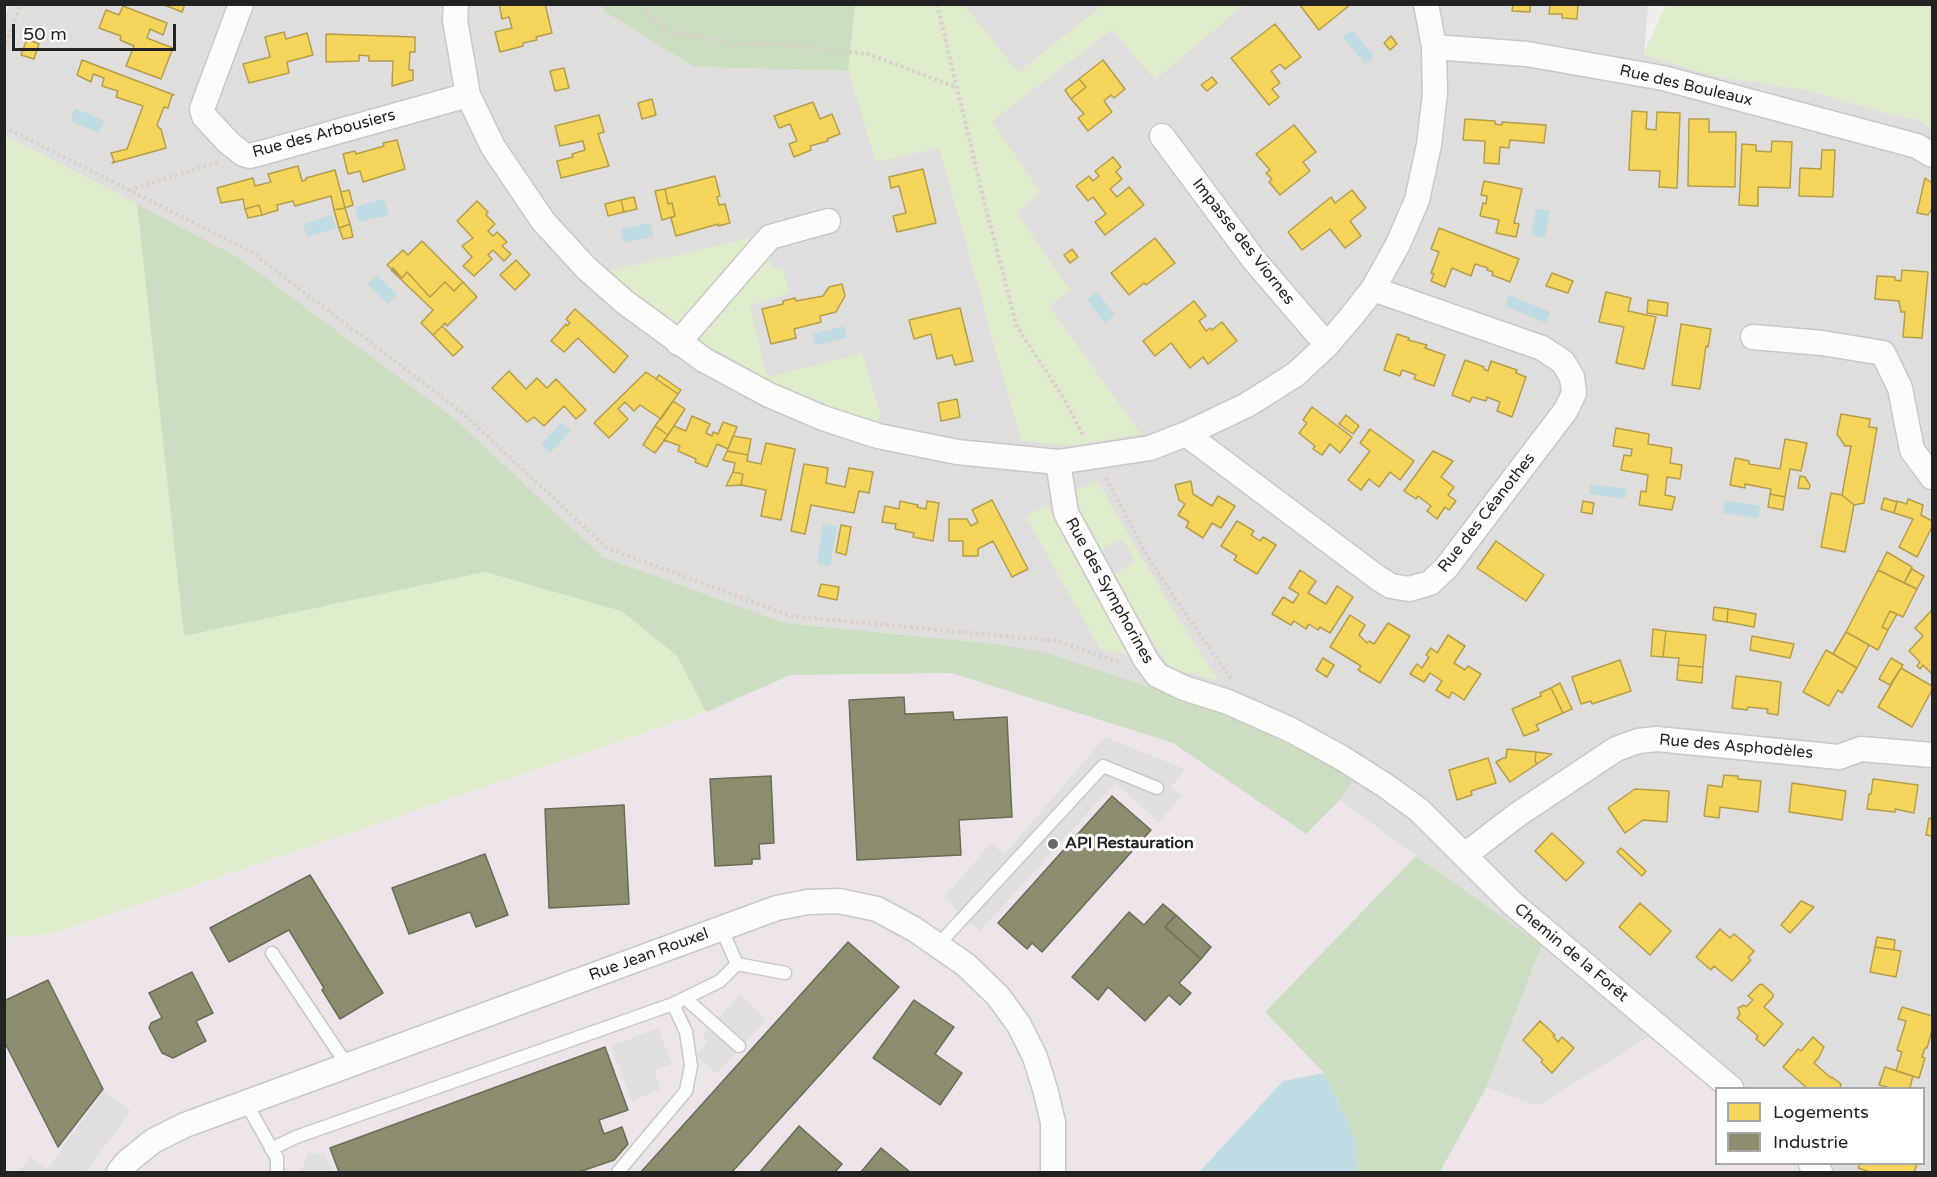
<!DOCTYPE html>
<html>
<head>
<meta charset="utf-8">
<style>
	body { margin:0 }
	#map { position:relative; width:1937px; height:1177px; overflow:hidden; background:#f0eeeb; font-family:"Varela Round",sans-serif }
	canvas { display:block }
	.frame { position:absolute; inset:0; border:6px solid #222; pointer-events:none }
	.legend { position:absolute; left:1715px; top:1087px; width:210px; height:78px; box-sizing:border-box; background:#fff; border:2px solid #a7a7a7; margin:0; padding:8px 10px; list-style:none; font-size:18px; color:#222 }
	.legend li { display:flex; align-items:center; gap:12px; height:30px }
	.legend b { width:30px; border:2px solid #a7a7a7 }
	.scale { position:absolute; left:12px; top:24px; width:164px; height:27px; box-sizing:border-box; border:3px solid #222; border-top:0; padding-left:8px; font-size:18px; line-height:21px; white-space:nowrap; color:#222; -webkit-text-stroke:4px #fff; paint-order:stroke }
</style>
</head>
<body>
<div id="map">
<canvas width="1937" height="1177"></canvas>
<div class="frame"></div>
<ul class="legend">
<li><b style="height:16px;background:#f6d55c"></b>Logements</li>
<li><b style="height:16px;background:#8c8c6e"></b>Industrie</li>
</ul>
<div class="scale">50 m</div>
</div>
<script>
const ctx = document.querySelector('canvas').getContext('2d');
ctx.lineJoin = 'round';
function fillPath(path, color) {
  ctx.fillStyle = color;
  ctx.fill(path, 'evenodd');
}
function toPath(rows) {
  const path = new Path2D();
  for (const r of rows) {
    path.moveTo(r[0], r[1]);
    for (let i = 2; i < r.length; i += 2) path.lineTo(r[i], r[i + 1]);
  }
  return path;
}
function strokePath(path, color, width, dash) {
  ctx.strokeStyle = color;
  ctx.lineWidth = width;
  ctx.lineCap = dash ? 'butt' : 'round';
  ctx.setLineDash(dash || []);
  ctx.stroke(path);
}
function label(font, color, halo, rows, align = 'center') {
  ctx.font = font + ' "Varela Round",sans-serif';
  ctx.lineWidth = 6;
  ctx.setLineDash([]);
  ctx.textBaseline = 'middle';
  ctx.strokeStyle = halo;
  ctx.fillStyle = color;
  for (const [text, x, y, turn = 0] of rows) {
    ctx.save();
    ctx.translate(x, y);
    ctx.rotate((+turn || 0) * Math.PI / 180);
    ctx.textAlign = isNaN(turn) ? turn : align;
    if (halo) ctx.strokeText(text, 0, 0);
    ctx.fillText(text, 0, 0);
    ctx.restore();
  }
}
fillPath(toPath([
	[10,4,601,5,603,11,694,67,847,71,855,5,1648,5,1644,55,1811,91,1889,114,1919,120,1932,129,1932,1172,1834,1172,1824,1164,1924,1164,1924,1088,1744,1088,1729,1075,1652,1035,1538,1106,1486,1088,1542,945,1416,856,1340,800,1355,776,996,644,785,623,603,557,454,418,238,257,5,135,4,18]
]), '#dfdedc');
fillPath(toPath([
	[951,673,1173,743,1306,834,1340,800,1416,856,1265,1012,1324,1073,1283,1081,1201,1170,1193,1172,5,1172,5,937,52,934,706,712,791,675],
	[1652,1035,1729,1075,1744,1088,1716,1088,1716,1164,1824,1164,1834,1172,1440,1172,1486,1088,1538,1106]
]), '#ede4e9');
fillPath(toPath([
	[855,5,964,5,1018,72,1103,5,1244,5,1155,80,1112,30,992,121,1040,192,1017,213,1070,290,1049,306,1141,434,1072,446,1021,441,939,148,876,162,848,71],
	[1666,5,1932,5,1932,129,1919,120,1889,114,1811,91,1714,76,1643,55],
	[5,135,137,204,184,636,485,572,621,611,677,656,706,712,52,934,5,937],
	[757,236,680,329,606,272],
	[768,249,771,268,783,268,789,293,750,306,767,377,862,353,880,413,876,422,801,398,730,365,694,341],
	[1097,481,1169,604,1218,680,1170,669,1113,576,1135,561,1122,539,1099,551,1066,495],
	[1047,505,1133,656,1100,649,1025,516]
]), '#ddeccb');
fillPath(toPath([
	[601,5,855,5,848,71,694,67,603,11],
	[137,204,238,257,454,418,603,557,785,623,996,644,1047,653,1207,706,1356,776,1340,800,1306,834,1173,743,951,673,791,675,706,712,677,656,621,611,485,572,184,636],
	[1416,856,1542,945,1486,1088,1440,1172,1358,1172,1355,1139,1324,1073,1265,1012]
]), '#cbdec1');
fillPath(toPath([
	[1105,737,1185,769,1171,787,1182,796,1159,822,1115,783,980,931,944,898,991,843,1004,855],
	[740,995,766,1019,716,1074,696,1055,708,1042,702,1036],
	[658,1028,672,1064,654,1071,661,1089,632,1101,611,1046],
	[104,1091,131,1111,86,1172,18,1172,30,1157,47,1169],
	[309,1152,325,1154,332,1172,300,1172]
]), '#e0dfde');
fillPath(toPath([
	[1352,30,1374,56,1365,64,1343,37],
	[75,108,104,121,99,133,70,121],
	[384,199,389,215,359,222,355,207],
	[1536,209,1550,211,1545,238,1531,235],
	[332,215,336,228,307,237,303,224],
	[650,223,654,236,624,243,621,229],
	[377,275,397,295,388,304,367,284],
	[1097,292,1115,315,1105,323,1087,300],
	[1509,295,1550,312,1546,323,1505,306],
	[844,326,847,338,816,345,813,334],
	[562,422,571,431,550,453,541,445],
	[1590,484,1627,489,1625,499,1589,494],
	[1725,500,1760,506,1758,518,1723,513],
	[823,524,837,526,830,566,817,564],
	[1324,1073,1355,1139,1358,1172,1193,1172,1201,1170,1283,1081]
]), '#bfdbe3');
const homes = toPath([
	[162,4,185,4,182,12,162,4],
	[499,4,545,4,552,33,536,37,537,40,523,43,523,46,500,52,495,32,512,28,509,17,502,19,499,4],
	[1299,4,1351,4,1319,30,1299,4],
	[1513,4,1530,4,1530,12,1512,11,1513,4],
	[1540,4,1578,4,1577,19,1562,18,1562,14,1549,14,1550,5,1540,4],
	[123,6,167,23,163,35,150,29,147,38,173,48,161,79,126,66,134,46,120,40,121,36,99,28,106,10,119,15,123,6],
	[1275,24,1301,57,1285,69,1280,64,1271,71,1280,83,1272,89,1279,97,1269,105,1231,58,1275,24],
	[284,32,286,39,307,33,313,55,287,62,289,73,249,83,243,64,270,57,265,37,284,32],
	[326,34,415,37,415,52,410,52,409,70,413,70,413,80,392,86,393,61,369,61,369,56,359,55,359,61,326,62,326,34],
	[1391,36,1397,44,1390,50,1384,43,1391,36],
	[27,39,39,44,34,59,21,55,27,39],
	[82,60,174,95,172,95,168,108,164,107,157,125,160,129,161,129,166,148,112,163,114,161,111,153,127,149,143,106,116,97,118,91,102,86,104,78,93,74,91,82,77,75,82,60],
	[1103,60,1125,89,1114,98,1111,95,1104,101,1112,112,1088,131,1078,118,1084,114,1071,99,1086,87,1079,79,1103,60],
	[564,68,569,88,555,91,550,71,564,68],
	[1212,77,1217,83,1207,91,1201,85,1212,77],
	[1079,79,1086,87,1071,99,1065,90,1079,79],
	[652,99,656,115,642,119,638,103,652,99],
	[813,102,820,119,832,114,840,134,827,139,828,141,810,146,811,150,794,157,789,144,797,141,790,124,779,128,774,116,813,102],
	[1632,111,1647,112,1646,129,1656,130,1657,112,1680,113,1677,188,1659,187,1660,171,1629,170,1632,111],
	[599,115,604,132,598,134,609,166,561,178,557,161,573,157,572,154,585,150,583,141,560,146,555,126,599,115],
	[1465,119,1495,121,1495,124,1502,125,1502,122,1546,125,1544,143,1510,140,1509,148,1500,147,1499,164,1484,163,1485,141,1463,140,1465,119],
	[1689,119,1709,119,1709,132,1736,132,1735,187,1688,186,1689,119],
	[1294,125,1316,152,1303,162,1310,171,1280,195,1269,182,1272,179,1266,173,1270,170,1256,154,1294,125],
	[397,140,405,169,363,182,360,171,348,174,343,154,355,151,356,154,384,146,383,143,397,140],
	[1772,141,1792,142,1790,188,1758,187,1758,206,1739,205,1742,144,1756,145,1756,151,1771,152,1772,141],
	[1822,150,1835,150,1833,197,1799,196,1800,168,1821,169,1822,150],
	[1113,157,1121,167,1116,172,1122,179,1110,189,1117,197,1129,187,1144,205,1105,235,1095,222,1106,214,1093,197,1088,201,1076,186,1089,176,1093,181,1099,176,1095,171,1113,157],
	[298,166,302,181,306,180,306,178,335,170,345,208,334,210,331,196,295,206,293,201,277,205,278,210,262,215,259,205,245,209,243,199,221,203,217,188,253,178,255,186,271,182,268,174,298,166],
	[923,169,936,223,897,232,893,216,906,213,899,186,891,188,889,177,923,169],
	[715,176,720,196,717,197,719,205,725,204,730,223,718,226,718,224,676,236,671,218,675,216,672,203,668,204,665,189,715,176],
	[1925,178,1932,183,1932,208,1928,215,1917,213,1925,178],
	[1484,181,1522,189,1514,223,1519,224,1516,237,1496,233,1499,220,1480,216,1483,203,1486,204,1487,196,1481,195,1484,181],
	[665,189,668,204,672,203,675,216,662,220,655,191,665,189],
	[349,190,353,205,345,208,341,192,349,190],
	[1352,190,1366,208,1350,221,1361,236,1345,248,1330,229,1302,250,1288,232,1331,197,1335,203,1352,190],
	[634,197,637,209,624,212,621,200,634,197],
	[621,200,624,212,608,216,605,204,621,200],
	[477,201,488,212,486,215,495,224,488,231,493,236,497,232,507,242,502,246,511,254,504,261,493,250,488,255,492,259,474,276,463,266,472,257,462,246,473,238,457,221,477,201],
	[259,205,262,215,248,218,245,209,259,205],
	[345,208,350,224,339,228,334,210,345,208],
	[350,224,353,237,343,239,339,228,350,224],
	[1439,228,1519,259,1510,282,1492,275,1493,272,1487,270,1488,268,1475,264,1471,276,1452,268,1445,287,1431,281,1434,274,1431,273,1439,252,1431,249,1439,228],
	[1155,238,1175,263,1146,285,1144,283,1129,295,1111,273,1155,238],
	[422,241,463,282,454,291,445,282,430,297,407,272,402,278,387,265,403,250,408,255,422,241],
	[1072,249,1078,257,1070,263,1064,255,1072,249],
	[516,260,530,275,515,290,500,275,516,260],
	[393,268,402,278,407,272,430,297,445,282,454,291,463,282,477,297,447,326,445,323,433,335,421,323,433,310,391,270,393,268],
	[1902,270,1928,272,1922,338,1903,337,1905,312,1901,312,1899,301,1875,299,1877,276,1895,277,1895,280,1901,281,1902,270],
	[1552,273,1573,281,1568,293,1546,286,1552,273],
	[842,284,845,296,836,312,820,316,821,322,794,329,796,338,771,344,762,309,783,304,783,301,795,298,796,301,823,296,829,287,842,284],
	[1606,292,1631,298,1628,311,1656,317,1644,369,1616,363,1624,327,1599,322,1606,292],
	[1648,300,1668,303,1667,316,1647,313,1648,300],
	[1194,301,1206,316,1199,321,1206,331,1210,328,1212,330,1222,322,1237,341,1208,364,1203,357,1190,368,1171,343,1155,356,1143,341,1194,301],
	[960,308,973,361,955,365,952,355,937,359,931,334,914,339,909,320,960,308],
	[575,309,628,356,614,373,578,338,564,352,551,341,566,324,567,326,570,323,566,319,575,309],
	[1681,324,1711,329,1708,347,1706,346,1700,389,1672,385,1681,324],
	[442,326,463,347,453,356,433,335,442,326],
	[1397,334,1409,338,1408,340,1427,345,1425,348,1445,355,1434,386,1414,379,1416,375,1402,370,1400,376,1384,370,1397,334],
	[1465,360,1484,367,1484,369,1488,371,1491,361,1517,370,1516,373,1526,377,1512,417,1497,411,1500,402,1487,397,1486,401,1472,397,1470,402,1452,395,1465,360],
	[509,371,526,389,537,378,547,388,556,379,586,410,576,419,564,406,544,426,534,417,527,422,492,388,509,371],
	[646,372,678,394,661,419,640,405,634,411,625,402,618,409,628,419,609,438,594,423,646,372],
	[659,375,681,390,678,394,656,379,659,375],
	[957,399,960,417,941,421,938,403,957,399],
	[673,401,685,409,668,435,655,426,673,401],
	[1312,407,1352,437,1340,453,1330,444,1322,455,1313,449,1315,446,1299,433,1307,423,1303,420,1312,407],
	[1841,414,1870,419,1869,427,1877,428,1864,503,1854,505,1842,495,1851,446,1845,446,1837,434,1841,414],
	[1346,415,1359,426,1353,434,1339,424,1346,415],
	[692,416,710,424,706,433,712,436,713,432,718,434,723,422,737,427,728,449,717,444,707,467,695,462,696,459,678,451,680,446,664,440,674,426,686,431,692,416],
	[655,426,668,435,655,453,643,445,655,426],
	[1616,428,1649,434,1648,444,1672,448,1670,463,1682,465,1680,479,1667,477,1665,495,1675,497,1672,510,1639,505,1641,491,1646,492,1648,475,1621,470,1624,455,1631,456,1632,449,1613,446,1616,428],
	[1370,429,1414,461,1400,480,1390,472,1379,487,1369,479,1361,490,1348,480,1370,451,1360,443,1370,429],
	[733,436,751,439,748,455,727,451,733,436],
	[1785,439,1807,443,1801,471,1790,469,1785,497,1770,494,1771,489,1745,484,1745,488,1730,485,1735,458,1749,461,1749,464,1780,469,1785,439],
	[766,443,795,449,781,520,761,516,766,490,741,485,743,474,733,472,735,463,723,460,727,451,748,455,747,461,761,464,766,443],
	[1433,451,1453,461,1441,477,1454,487,1448,495,1456,501,1449,510,1445,507,1437,519,1427,511,1431,506,1418,496,1416,499,1404,491,1433,451],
	[804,464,828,468,826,483,845,487,849,468,873,472,869,493,859,491,854,513,811,505,805,534,791,531,804,464],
	[733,472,743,474,741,485,726,486,733,472],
	[1800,476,1805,477,1810,485,1809,489,1798,488,1800,476],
	[1191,481,1193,494,1212,506,1218,496,1235,506,1221,528,1212,523,1203,538,1186,527,1189,522,1178,515,1185,504,1179,500,1175,485,1191,481],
	[1831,493,1842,495,1854,505,1845,552,1821,547,1831,493],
	[1770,494,1785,497,1783,510,1768,507,1770,494],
	[1884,498,1897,502,1894,513,1881,509,1884,498],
	[1908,499,1923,505,1921,515,1932,521,1932,527,1917,557,1899,547,1913,519,1894,513,1897,501,1907,504,1908,499],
	[992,500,1028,569,1012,577,993,541,978,549,978,556,963,556,963,541,949,541,949,519,967,519,971,526,978,522,972,510,992,500],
	[900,501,918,505,917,507,926,509,927,501,939,503,933,541,913,537,914,533,895,529,896,524,882,522,885,506,899,509,900,501],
	[1583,501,1594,503,1592,514,1581,512,1583,501],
	[1237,521,1254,531,1251,535,1260,541,1263,537,1276,545,1257,574,1234,560,1237,556,1221,546,1237,521],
	[841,525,851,527,846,555,836,552,841,525],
	[1496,541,1544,575,1526,601,1477,568,1496,541],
	[1887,552,1912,567,1904,583,1878,570,1887,552],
	[1912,569,1924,576,1917,589,1904,583,1912,569],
	[1300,570,1316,581,1308,593,1326,604,1337,586,1353,597,1330,633,1320,627,1318,630,1309,624,1306,629,1294,621,1291,625,1272,614,1283,597,1293,603,1299,594,1289,588,1300,570],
	[1878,570,1917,589,1903,617,1890,611,1882,627,1888,630,1878,650,1846,632,1878,570],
	[821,584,839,587,837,600,818,596,821,584],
	[1714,607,1728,609,1727,622,1713,620,1714,607],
	[1728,609,1756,614,1754,627,1727,622,1728,609],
	[1890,611,1897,614,1888,630,1882,627,1890,611],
	[1931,611,1932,612,1932,674,1923,665,1920,669,1917,666,1920,662,1909,651,1923,636,1915,628,1931,611],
	[1350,615,1365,625,1359,635,1367,643,1369,641,1374,644,1388,623,1410,636,1380,683,1358,670,1361,666,1330,647,1350,615],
	[1653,629,1666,631,1663,657,1651,656,1653,629],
	[1666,631,1706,635,1703,667,1678,665,1679,658,1663,657,1666,631],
	[1846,632,1869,645,1857,668,1833,654,1846,632],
	[1448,635,1465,646,1454,663,1465,670,1468,666,1481,674,1464,700,1452,692,1449,698,1436,690,1442,681,1430,673,1424,682,1410,674,1417,664,1422,668,1429,657,1426,655,1431,648,1437,653,1448,635],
	[1752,636,1794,644,1790,658,1750,650,1752,636],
	[1826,650,1857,668,1842,693,1838,690,1829,706,1803,692,1826,650],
	[1323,658,1334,665,1327,677,1316,670,1323,658],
	[1891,658,1903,665,1890,685,1879,679,1891,658],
	[1620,660,1631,691,1592,704,1591,701,1581,704,1572,677,1620,660],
	[1678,665,1703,667,1702,683,1677,680,1678,665],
	[1901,668,1932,686,1932,690,1912,727,1878,707,1901,668],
	[1736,676,1781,682,1778,715,1767,713,1768,709,1748,707,1747,710,1732,708,1736,676],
	[1560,683,1572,709,1563,713,1551,688,1560,683],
	[1551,688,1563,713,1536,725,1539,730,1524,736,1512,709,1541,696,1540,693,1551,688],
	[1507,749,1536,752,1535,761,1537,764,1510,782,1496,762,1503,758,1506,758,1507,749],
	[1536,752,1552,754,1537,764,1535,761,1536,752],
	[1488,758,1496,783,1471,791,1472,795,1457,800,1449,770,1488,758],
	[1724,775,1738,776,1738,779,1761,781,1758,812,1720,807,1719,818,1704,816,1708,785,1722,787,1724,775],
	[1873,779,1918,785,1914,813,1895,809,1895,812,1867,809,1869,794,1871,794,1873,779],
	[1792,783,1846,791,1842,820,1789,812,1792,783],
	[1635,789,1669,791,1667,822,1643,820,1625,833,1608,808,1635,789],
	[1929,818,1932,819,1932,836,1926,835,1929,818],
	[1552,833,1584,863,1566,881,1535,851,1552,833],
	[1621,848,1646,871,1642,876,1617,852,1621,848],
	[1801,901,1814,907,1790,933,1781,925,1801,901],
	[1640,903,1671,931,1650,955,1619,927,1640,903],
	[1720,929,1730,938,1734,934,1754,951,1748,958,1751,960,1732,981,1714,966,1711,970,1696,957,1720,929],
	[1877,937,1895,940,1894,950,1875,947,1877,937],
	[1875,947,1901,951,1896,977,1870,972,1875,947],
	[1762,984,1773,994,1773,997,1764,1007,1783,1024,1764,1046,1756,1039,1758,1036,1737,1018,1740,1014,1738,1008,1744,1005,1746,1007,1753,1000,1748,996,1759,985,1762,984],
	[1902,1007,1932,1016,1932,1030,1927,1048,1925,1048,1922,1057,1925,1058,1919,1078,1896,1071,1902,1052,1897,1050,1906,1021,1898,1019,1902,1007],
	[1540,1021,1555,1035,1553,1036,1558,1042,1562,1037,1574,1048,1552,1073,1541,1062,1543,1060,1523,1040,1540,1021],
	[1813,1037,1824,1047,1819,1057,1814,1063,1831,1078,1832,1077,1841,1084,1840,1088,1807,1088,1783,1067,1798,1049,1801,1051,1813,1037],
	[1885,1067,1913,1076,1910,1087,1912,1088,1887,1088,1887,1087,1879,1085,1885,1067],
	[1860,1164,1914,1164,1917,1165,1914,1172,1870,1172,1858,1168,1860,1164]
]);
fillPath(homes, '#f6d55c');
strokePath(homes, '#b69f4b', 1.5);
const industry = toPath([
	[904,697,905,714,953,712,954,720,1007,717,1012,817,959,820,961,855,857,860,849,700,904,697],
	[771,776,774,843,759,844,760,859,752,859,752,864,715,866,710,779,771,776],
	[1112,796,1151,830,1042,952,1032,943,1027,949,998,923,1112,796],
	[624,805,629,904,549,908,545,809,624,805],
	[485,854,508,915,476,927,470,912,409,934,392,888,485,854],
	[310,875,383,993,340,1019,322,990,324,988,289,930,229,962,210,928,310,875],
	[1163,904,1176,915,1165,927,1201,959,1179,983,1191,993,1180,1005,1169,995,1145,1021,1108,987,1098,1000,1072,977,1129,912,1144,925,1163,904],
	[1176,915,1211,947,1201,959,1165,927,1176,915],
	[848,942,899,987,732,1172,641,1172,848,942],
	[192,972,213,1013,196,1021,206,1041,173,1058,162,1053,149,1028,151,1023,162,1018,149,993,192,972],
	[48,980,103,1089,58,1147,4,1041,4,1001,48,980],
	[914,1000,954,1027,935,1054,962,1073,940,1105,873,1058,914,1000],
	[605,1047,628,1110,599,1120,604,1134,622,1127,628,1144,614,1160,579,1172,339,1172,330,1148,605,1047],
	[799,1126,842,1164,835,1172,760,1172,799,1126],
	[881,1148,910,1172,861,1172,881,1148]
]);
fillPath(industry, '#8c8c6e');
strokePath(industry, '#6c6c57', 1.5);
const service = toPath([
	[938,945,1103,766,1157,788],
	[272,953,347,1065],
	[737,964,785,973],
	[685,998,739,1046],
	[673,1004,720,981,737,964,721,928],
	[246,1103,277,1158,277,1172],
	[271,1149,296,1137,673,1004,686,1032,691,1066,686,1091,618,1172]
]);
const minor = toPath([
	[241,4,202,109,204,116,228,142,243,154,250,156,265,152,468,95],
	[456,4,455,20,468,95,493,147,543,221,586,268,626,303,704,360,769,395,823,418,878,436,957,452,1058,462,1150,448,1186,434,1247,405,1296,374,1327,345,1351,317,1373,289,1398,244,1417,200,1429,145,1435,93,1434,47,1426,4],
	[1434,47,1527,54,1663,78,1917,146,1932,155],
	[1162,136,1254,260,1327,345],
	[1753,337,1822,343,1883,353,1900,388,1912,450,1932,477],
	[678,343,770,237,828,221],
	[1186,434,1378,578,1391,586,1409,589,1430,583,1446,568,1566,410,1574,393,1572,377,1563,362,1542,348,1373,289],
	[1058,462,1066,513,1146,660,1157,675,1184,688,1228,702,1291,730,1342,758,1386,786,1419,810,1513,904,1731,1088],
	[1465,855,1517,815,1616,749,1638,741,1657,739,1839,757,1861,749,1932,755],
	[1811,1164,1820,1172],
	[119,1172,127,1162,153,1141,185,1125,777,908,808,902,839,901,877,909,914,929,966,965,998,996,1019,1025,1035,1057,1045,1089,1053,1122,1053,1172]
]);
strokePath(service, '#c9c8c7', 15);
strokePath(minor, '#c9c8c7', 27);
strokePath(toPath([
	[640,4,666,31,732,43,790,45,868,54,956,87],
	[937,4,983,197,1017,327,1063,397,1084,437],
	[4,49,21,4],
	[4,127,250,251,459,410,607,548,791,616,1057,641,1122,663],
	[129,190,219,162],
	[1106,478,1149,559,1176,600,1232,680]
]), '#dccecd', 4, [3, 3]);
strokePath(service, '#fdfcfc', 12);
strokePath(minor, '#fdfcfc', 24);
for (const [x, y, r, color] of [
	[1053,844,6,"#6a6968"]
]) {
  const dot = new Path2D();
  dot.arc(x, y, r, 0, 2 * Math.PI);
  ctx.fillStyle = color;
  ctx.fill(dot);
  strokePath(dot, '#fff', 2);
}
label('16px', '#222', '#fff', [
	["Rue des Bouleaux",1686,86,13],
	["Rue des Arbousiers",324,134,-15],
	["Impasse des Viornes",1243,242,52],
	["Rue des Céanothes",1487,513,-52],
	["Rue des Symphorines",1109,591,61],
	["Rue des Asphodèles",1736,747,5],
	["Chemin de la Forêt",1571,953,40],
	["Rue Jean Rouxel",649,955,-20]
]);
label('bold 16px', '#222', '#fff', [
	["API Restauration",1065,844]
], 'left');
</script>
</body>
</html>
